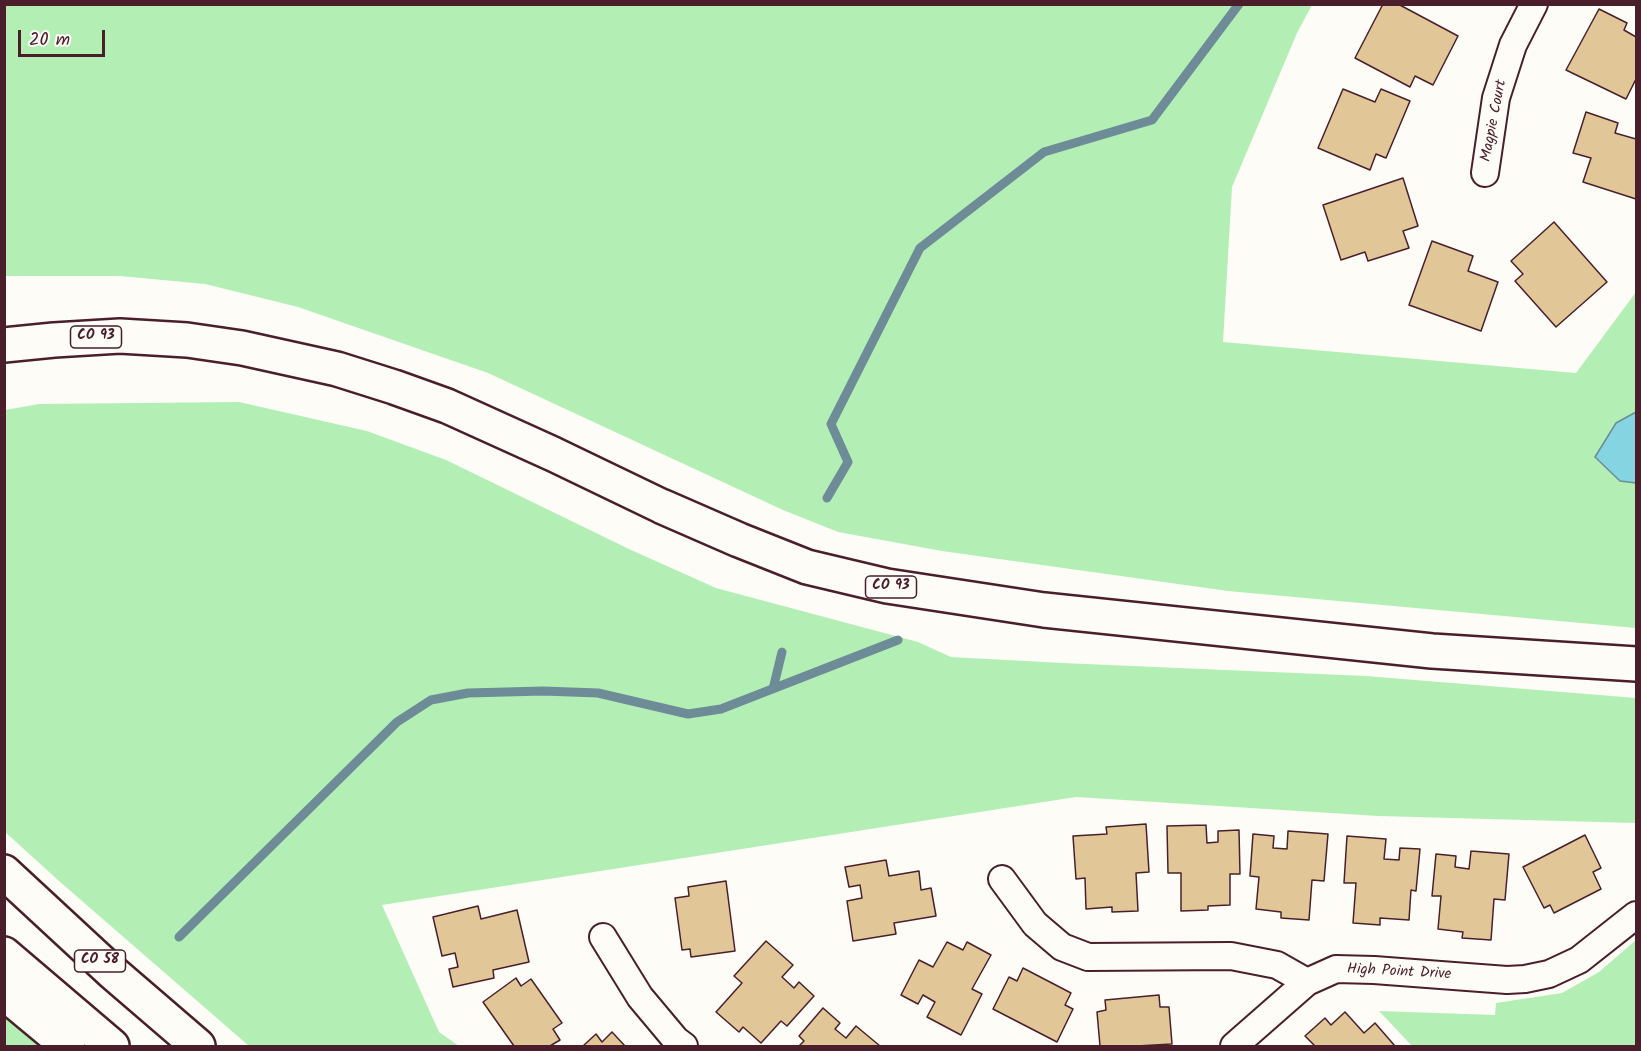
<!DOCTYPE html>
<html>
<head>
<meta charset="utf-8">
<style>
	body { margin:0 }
	#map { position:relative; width:1641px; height:1051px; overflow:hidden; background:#fdfcf7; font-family:Kalam,sans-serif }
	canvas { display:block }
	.frame { position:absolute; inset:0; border:6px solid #4a1f2b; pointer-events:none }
	.scale { position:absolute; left:18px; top:30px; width:87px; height:27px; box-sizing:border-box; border:3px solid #4a1f2b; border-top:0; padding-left:8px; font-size:18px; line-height:21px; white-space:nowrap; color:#4a1f2b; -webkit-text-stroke:4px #fdfcf7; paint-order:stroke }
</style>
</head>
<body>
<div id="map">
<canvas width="1641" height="1051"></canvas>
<div class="frame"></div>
<div class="scale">20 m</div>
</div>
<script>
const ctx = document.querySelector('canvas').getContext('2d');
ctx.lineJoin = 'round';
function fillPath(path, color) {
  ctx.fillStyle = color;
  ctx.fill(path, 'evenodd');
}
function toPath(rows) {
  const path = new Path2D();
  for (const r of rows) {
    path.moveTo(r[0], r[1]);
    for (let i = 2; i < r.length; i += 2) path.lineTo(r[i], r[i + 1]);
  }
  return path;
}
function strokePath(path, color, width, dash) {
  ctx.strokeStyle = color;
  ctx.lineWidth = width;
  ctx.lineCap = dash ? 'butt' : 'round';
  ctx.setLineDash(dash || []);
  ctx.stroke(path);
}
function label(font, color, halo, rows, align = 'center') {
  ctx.font = font + ' Kalam,sans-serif';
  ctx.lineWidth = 5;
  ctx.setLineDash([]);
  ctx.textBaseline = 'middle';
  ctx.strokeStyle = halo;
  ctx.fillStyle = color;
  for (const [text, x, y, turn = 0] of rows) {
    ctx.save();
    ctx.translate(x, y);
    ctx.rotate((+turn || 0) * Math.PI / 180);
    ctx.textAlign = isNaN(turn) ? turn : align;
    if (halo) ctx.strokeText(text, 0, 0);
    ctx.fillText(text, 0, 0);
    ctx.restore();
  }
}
fillPath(toPath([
	[4,5,1312,5,1297,33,1232,187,1223,342,1576,373,1636,292,1636,628,1228,591,942,551,838,532,783,510,488,373,298,307,205,284,120,276,5,276],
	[239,402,367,431,446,460,629,549,716,588,918,642,951,657,1062,663,1366,676,1636,698,1636,823,1378,816,1076,797,382,905,439,1032,459,1046,249,1046,59,881,4,831,5,410,39,404],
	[1636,940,1636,1046,1412,1046,1379,1011,1495,1015,1496,1003,1562,993,1599,972],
	[5,1012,46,1046,5,1046]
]), '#b3efb5');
const water = toPath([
	[1636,412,1636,483,1620,481,1595,457,1616,423,1636,412]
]);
fillPath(water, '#85d4e1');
strokePath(water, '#6d8c98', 1.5);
strokePath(toPath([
	[827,498,848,462,831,424,920,248,1044,152,1152,120,1239,4],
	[773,689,782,652],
	[179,937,397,722,431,700,468,693,543,691,598,693,688,714,721,709,898,640]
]), '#6d8c98', 9);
const building = toPath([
	[1383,4,1398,4,1458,36,1433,85,1415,76,1410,87,1355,58,1383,4],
	[1599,9,1627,23,1624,30,1636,37,1636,79,1626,99,1566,70,1599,9],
	[1343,89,1375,102,1381,89,1410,101,1386,158,1376,154,1370,170,1318,148,1343,89],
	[1586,112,1618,123,1615,133,1636,139,1636,199,1583,182,1591,158,1573,153,1586,112],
	[1403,178,1418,226,1403,231,1409,248,1368,261,1365,252,1341,260,1323,205,1403,178],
	[1554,222,1607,282,1556,327,1515,281,1523,274,1511,261,1554,222],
	[1432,241,1473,256,1468,271,1498,282,1481,331,1409,305,1432,241],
	[1146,824,1149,872,1136,873,1138,911,1112,912,1112,907,1086,909,1085,878,1076,879,1073,836,1107,834,1106,827,1146,824],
	[1206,825,1207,843,1218,842,1218,831,1239,830,1240,874,1230,874,1230,905,1208,906,1208,910,1181,911,1181,873,1168,873,1167,826,1206,825],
	[1288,831,1328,834,1324,881,1312,880,1309,920,1281,918,1281,912,1256,909,1259,877,1250,876,1253,834,1274,836,1273,848,1287,849,1288,831],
	[1585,835,1601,868,1593,872,1601,889,1554,913,1550,905,1544,908,1523,867,1585,835],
	[1347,836,1386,839,1384,859,1399,860,1400,848,1420,849,1416,891,1411,890,1409,920,1380,918,1380,925,1353,923,1356,883,1344,883,1347,836],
	[1471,851,1509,854,1505,900,1494,899,1491,940,1462,938,1463,932,1438,929,1441,896,1432,896,1436,854,1456,856,1455,867,1469,869,1471,851],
	[886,860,889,876,919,871,921,890,931,888,936,916,894,923,896,934,853,941,847,901,862,898,860,885,849,887,845,867,886,860],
	[726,881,735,951,691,957,690,949,682,950,675,898,689,896,688,887,726,881],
	[478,906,481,919,517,910,529,962,493,970,494,978,453,987,449,969,458,967,455,953,442,956,433,917,478,906],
	[766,941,793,965,782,977,794,988,799,982,814,996,787,1026,781,1021,761,1043,743,1027,739,1032,716,1012,742,983,734,976,766,941],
	[947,942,963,950,967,942,991,955,972,989,982,994,961,1035,927,1017,935,1002,923,995,918,1004,901,995,919,960,933,967,947,942],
	[1023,968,1071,993,1065,1005,1073,1009,1057,1042,993,1009,1009,977,1017,981,1023,968],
	[516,978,521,986,531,979,562,1023,553,1029,560,1040,550,1046,514,1046,483,1002,516,978],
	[1159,995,1160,1007,1169,1007,1172,1044,1137,1046,1100,1046,1097,1012,1106,1010,1105,1000,1159,995],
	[823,1008,840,1023,835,1029,846,1038,856,1026,880,1046,799,1046,804,1041,799,1036,823,1008],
	[1345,1012,1364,1033,1375,1023,1395,1046,1315,1046,1305,1036,1325,1018,1331,1025,1345,1012],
	[612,1032,625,1046,583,1046,596,1034,602,1042,612,1032]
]);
fillPath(building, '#e1c797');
strokePath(building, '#4a1f2b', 1.5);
const minor = toPath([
	[1485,173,1496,98,1513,45,1534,4],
	[1002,879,1035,924,1062,947,1088,957,1231,956,1277,965,1307,982],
	[603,937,640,997,676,1040,684,1046],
	[1234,1046,1307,982,1336,969,1374,970,1507,980,1525,979,1549,974,1579,960,1636,915]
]);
const trunk = toPath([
	[4,345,54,340,120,336,187,340,242,348,337,369,394,387,447,406,553,454,661,506,739,540,807,567,887,586,1044,610,1432,651,1636,664]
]);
const motorway = toPath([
	[4,872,112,972,198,1046],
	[4,954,112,1046],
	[4,993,68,1046]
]);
strokePath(minor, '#4a1f2b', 30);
strokePath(trunk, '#4a1f2b', 38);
strokePath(motorway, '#4a1f2b', 38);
strokePath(minor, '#fdfcf7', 26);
strokePath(trunk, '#fdfcf7', 33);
strokePath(motorway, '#fdfcf7', 33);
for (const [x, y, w] of [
	[96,337,51],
	[891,587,51],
	[100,961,51]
]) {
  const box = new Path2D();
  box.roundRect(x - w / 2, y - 11, w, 22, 4.5);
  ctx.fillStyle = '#fdfcf7';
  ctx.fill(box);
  strokePath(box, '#4a1f2b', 1.5);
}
label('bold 14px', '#4a1f2b', null, [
	["CO 93",96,337],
	["CO 93",891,587],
	["CO 58",100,961]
]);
label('15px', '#4a1f2b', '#fdfcf7', [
	["Magpie Court",1495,121,-79],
	["High Point Drive",1399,973,3]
]);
</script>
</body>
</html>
